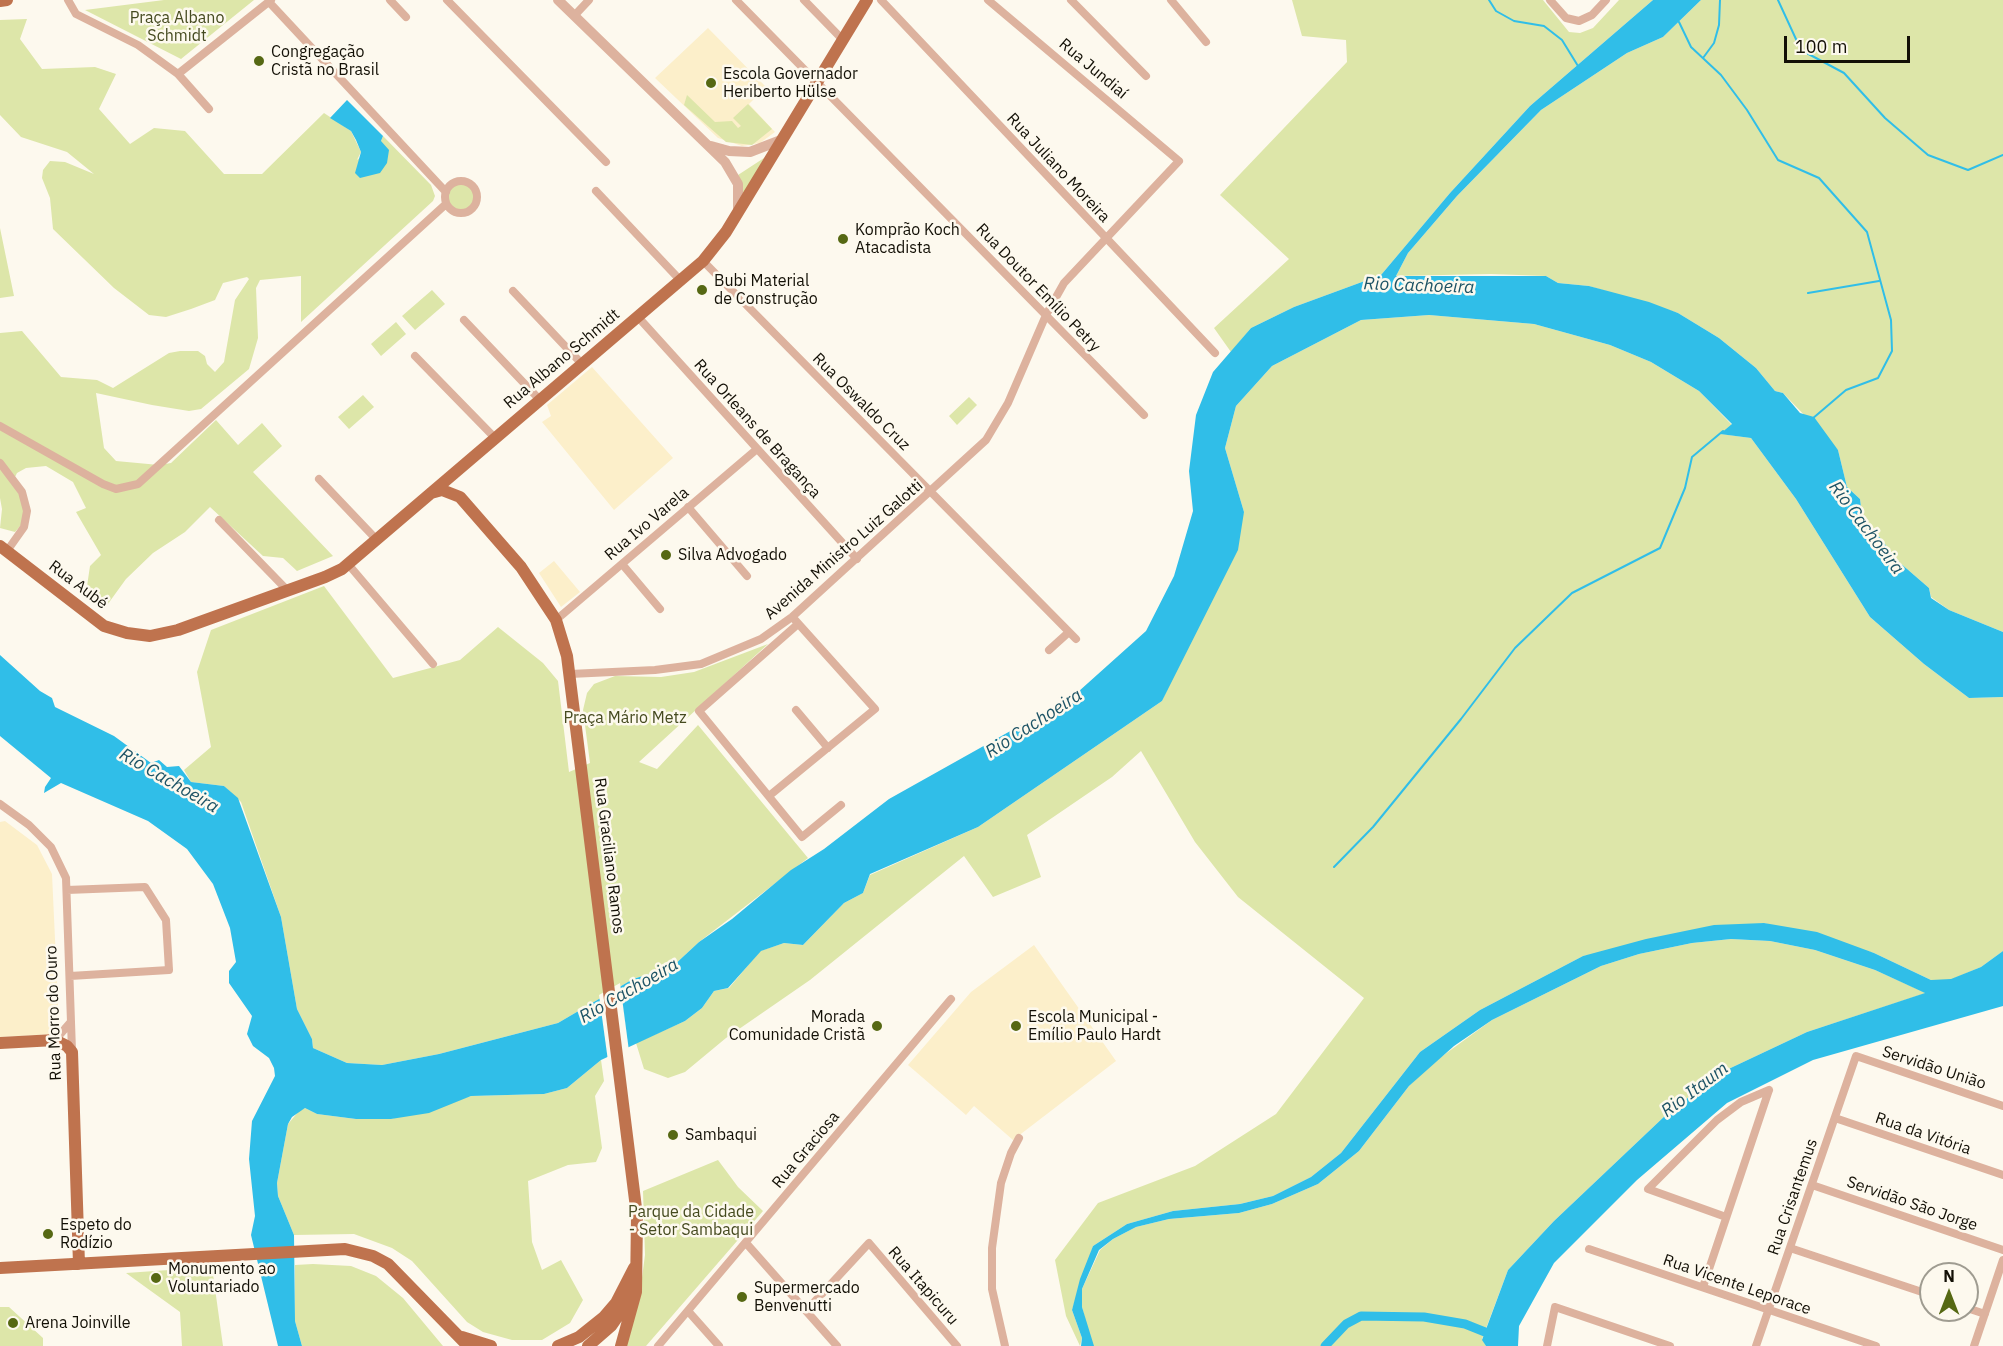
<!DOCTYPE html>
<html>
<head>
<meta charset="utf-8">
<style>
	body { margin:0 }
	#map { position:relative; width:2003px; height:1346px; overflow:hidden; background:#fdf9ee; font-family:"IBM Plex Sans",sans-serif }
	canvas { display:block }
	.north { position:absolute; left:1919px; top:1262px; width:60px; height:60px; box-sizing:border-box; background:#fdf9ee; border:2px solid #9f9c91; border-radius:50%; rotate:0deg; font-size:16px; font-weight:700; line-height:24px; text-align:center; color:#131006 }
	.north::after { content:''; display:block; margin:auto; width:21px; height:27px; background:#566813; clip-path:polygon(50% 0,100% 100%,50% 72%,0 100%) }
	.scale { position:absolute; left:1784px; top:36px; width:126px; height:27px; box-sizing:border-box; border:3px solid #131006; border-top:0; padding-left:8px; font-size:18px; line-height:21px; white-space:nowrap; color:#131006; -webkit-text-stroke:4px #fdf9ee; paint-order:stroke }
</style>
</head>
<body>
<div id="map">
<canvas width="2003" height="1346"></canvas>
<div class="north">N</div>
<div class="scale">100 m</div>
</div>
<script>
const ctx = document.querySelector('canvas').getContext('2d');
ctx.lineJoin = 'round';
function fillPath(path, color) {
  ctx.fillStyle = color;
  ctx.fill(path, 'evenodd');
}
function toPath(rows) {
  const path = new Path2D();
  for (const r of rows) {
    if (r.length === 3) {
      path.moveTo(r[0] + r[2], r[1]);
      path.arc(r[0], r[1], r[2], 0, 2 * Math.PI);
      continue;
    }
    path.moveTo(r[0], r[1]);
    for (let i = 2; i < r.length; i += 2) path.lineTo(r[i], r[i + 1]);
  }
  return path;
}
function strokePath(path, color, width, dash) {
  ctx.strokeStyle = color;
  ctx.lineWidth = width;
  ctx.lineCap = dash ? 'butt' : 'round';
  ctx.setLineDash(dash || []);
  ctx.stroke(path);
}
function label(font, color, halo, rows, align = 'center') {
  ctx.font = font + ' "IBM Plex Sans",sans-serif';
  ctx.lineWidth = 5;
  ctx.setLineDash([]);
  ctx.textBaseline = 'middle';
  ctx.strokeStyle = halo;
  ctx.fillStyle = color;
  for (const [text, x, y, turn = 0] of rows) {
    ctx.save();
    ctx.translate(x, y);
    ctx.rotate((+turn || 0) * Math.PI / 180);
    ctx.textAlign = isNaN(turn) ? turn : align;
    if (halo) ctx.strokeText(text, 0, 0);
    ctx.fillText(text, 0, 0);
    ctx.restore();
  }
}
fillPath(toPath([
	[708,28,766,87,749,104,775,132,760,143,742,146,718,138,655,78],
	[592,367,673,458,614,510,542,422,551,416,547,405],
	[554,561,580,592,561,607,539,573],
	[5,821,37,845,52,874,59,1026,55,1034,0,1037,0,822],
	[1034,945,1116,1061,1013,1140,974,1106,966,1115,908,1065,971,992]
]), '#fcefca');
fillPath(toPath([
	[164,0,254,0,181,59,85,10],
	[1292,0,1543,0,1569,32,1580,33,1593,28,1619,0,1653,0,1530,106,1450,193,1381,275,1294,307,1251,328,1231,352,1214,328,1289,259,1220,195,1347,62,1346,40,1302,36],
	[1701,0,2003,0,2003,632,1949,610,1931,597,1929,588,1899,562,1862,515,1860,499,1847,487,1838,450,1783,393,1775,391,1756,368,1719,338,1678,313,1589,286,1558,283,1546,276,1491,274,1396,276,1408,253,1457,196,1541,110,1627,53,1663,37],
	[27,19,20,39,42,69,95,67,116,74,99,109,130,144,154,128,185,131,224,174,262,174,324,113,351,131,361,152,357,160,381,141,383,136,431,185,435,196,433,201,301,322,301,276,260,280,256,288,258,338,249,369,201,409,189,411,152,405,96,393,104,448,116,461,159,465,171,463,216,420,238,445,262,423,282,446,253,472,333,556,297,571,283,558,263,556,210,507,185,532,153,553,126,579,105,608,86,593,90,566,101,555,76,512,86,508,73,482,46,466,26,468,17,473,12,483,27,507,21,525,15,532,0,528,2,509,0,498,0,333,22,331,61,377,97,380,113,388,169,353,180,351,198,351,205,356,207,364,215,372,224,362,235,300,249,279,247,277,223,283,215,300,191,309,166,317,149,315,114,288,53,229,50,198,42,178,43,170,50,161,65,162,94,174,67,152,21,137,0,115,0,20],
	[687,95,715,122,732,121,738,128,741,126,733,118,748,104,772,129,752,145,726,142,684,105],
	[764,158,744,196,738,175],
	[461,197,14],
	[0,228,14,296,0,298],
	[432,290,445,304,415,330,402,316],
	[1429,315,1534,324,1610,345,1651,362,1699,391,1732,425,1721,434,1751,438,1796,499,1870,617,1924,664,1969,698,2003,697,2003,951,1981,967,1950,980,1931,980,1874,953,1764,923,1583,956,1480,1010,1420,1052,1341,1153,1311,1177,1273,1196,1240,1204,1173,1211,1127,1224,1093,1246,1072,1310,1082,1338,1080,1346,1066,1316,1055,1260,1098,1203,1195,1166,1276,1114,1364,998,1238,897,1195,842,1141,751,1112,777,1027,835,1041,877,993,897,964,856,810,980,726,1038,685,1072,668,1078,644,1069,636,1043,685,1021,702,1008,714,991,729,988,760,951,784,943,803,945,844,903,863,893,870,875,978,827,1162,701,1244,512,1225,448,1236,406,1272,366,1361,320],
	[396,322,406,334,381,356,371,344],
	[363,395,374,407,349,429,338,417],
	[969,397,977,405,957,425,949,416],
	[324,586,393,678,460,660,498,627,543,663,558,681,569,772,590,763,583,710,587,693,594,684,615,676,661,677,694,672,768,644,639,762,657,769,698,725,808,858,699,942,672,967,633,979,558,1023,439,1054,382,1065,347,1063,313,1048,312,1039,297,1009,281,917,241,802,224,786,191,782,184,770,211,747,197,672,211,630],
	[1731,939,1770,941,1815,950,1875,970,1926,993,1807,1032,1720,1073,1668,1113,1554,1221,1508,1270,1482,1339,1486,1346,1092,1346,1082,1307,1082,1289,1100,1250,1113,1239,1136,1227,1169,1219,1239,1213,1272,1204,1318,1184,1359,1151,1409,1086,1430,1065,1492,1020,1601,966,1639,954,1692,943],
	[601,1060,604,1081,595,1096,602,1148,596,1162,568,1165,528,1181,532,1242,542,1270,561,1260,583,1300,570,1323,542,1340,512,1340,483,1332,467,1322,412,1261,392,1248,354,1234,294,1235,278,1196,277,1183,288,1124,299,1111,305,1108,317,1114,356,1119,391,1119,471,1096,544,1094,567,1088],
	[718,1160,738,1187,763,1211,646,1346,624,1346,641,1285,645,1255,643,1191],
	[313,1264,351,1266,376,1276,403,1298,443,1346,302,1346,295,1321,295,1265],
	[212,1267,223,1346,182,1346,180,1312,126,1273],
	[0,1307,9,1307,43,1338,43,1346,0,1346]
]), '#dde6a9');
fillPath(toPath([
	[1653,0,1701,0,1663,37,1627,53,1541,110,1457,196,1408,253,1396,276,1546,276,1558,283,1589,286,1649,302,1678,313,1719,338,1756,368,1775,391,1783,393,1800,413,1814,417,1838,450,1847,487,1860,499,1862,515,1899,562,1929,588,1931,598,1949,610,2003,632,2003,697,1969,698,1924,664,1870,617,1796,499,1751,438,1720,434,1732,424,1699,391,1651,362,1610,345,1534,324,1429,315,1361,320,1272,366,1236,406,1225,448,1244,512,1238,550,1162,701,978,827,870,874,863,893,844,903,803,945,784,943,761,951,728,988,714,991,702,1008,685,1021,601,1060,567,1088,544,1094,471,1096,429,1113,391,1119,356,1119,317,1114,305,1108,292,1117,288,1124,277,1183,278,1196,294,1235,295,1321,302,1346,278,1346,251,1235,255,1216,249,1159,252,1121,275,1076,274,1068,269,1058,253,1046,247,1034,252,1016,229,983,229,971,236,962,230,928,213,884,187,849,148,821,61,783,44,793,45,787,51,778,0,736,0,655,40,691,52,698,55,707,114,736,151,763,159,760,167,767,179,766,191,782,224,786,238,798,281,917,297,1009,312,1039,313,1048,347,1063,382,1065,439,1054,558,1023,633,979,672,967,699,942,732,919,791,870,824,849,889,799,1030,720,1059,709,1146,631,1174,576,1193,511,1189,471,1196,415,1213,372,1251,328,1294,307,1381,275,1450,193,1530,106],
	[347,100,383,136,381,141,389,150,387,163,380,173,360,178,355,173,361,152,356,140,351,131,330,118],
	[1764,923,1817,932,1874,953,1931,980,1951,979,1981,967,2003,951,2003,1006,1813,1060,1727,1103,1637,1180,1554,1263,1519,1326,1518,1346,1486,1346,1482,1340,1508,1270,1554,1221,1668,1113,1720,1073,1807,1032,1925,993,1875,970,1815,950,1770,941,1731,939,1692,943,1639,954,1601,966,1492,1020,1454,1046,1409,1086,1359,1151,1318,1184,1272,1204,1239,1213,1169,1219,1136,1227,1113,1239,1099,1250,1082,1289,1082,1307,1094,1346,1081,1346,1082,1338,1072,1310,1080,1279,1093,1246,1127,1224,1173,1211,1240,1204,1273,1196,1311,1177,1341,1153,1420,1052,1480,1010,1583,956,1646,939,1714,925]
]), '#30bee8');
fillPath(toPath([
	[620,983,629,1051,608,1061,599,995]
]), '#fdf9ee');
strokePath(toPath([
	[1489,0,1496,11,1514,21,1544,26,1562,40,1578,66],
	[1778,0,1801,50,1844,73,1885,118,1928,155,1968,170,2003,155],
	[1679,22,1691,47,1721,75,1747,110,1778,160,1819,178,1867,232,1891,320,1892,351,1878,378,1846,390,1812,419],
	[1703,58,1714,43,1719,25,1720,0],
	[1808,293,1879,281],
	[1334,867,1373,827,1461,719,1515,648,1572,593,1660,548,1685,488,1692,457,1723,431]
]), '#30bee8', 2);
strokePath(toPath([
	[1325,1346,1346,1324,1361,1316,1424,1317,1465,1324,1485,1332]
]), '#30bee8', 9);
strokePath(toPath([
	[68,0,76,14,138,45,178,74,271,0],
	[390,0,406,17],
	[447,0,606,162],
	[736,0,1144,415],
	[804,0,843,40],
	[881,0,1215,353],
	[1071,0,1146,76],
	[1171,0,1206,42],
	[1550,0,1566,18,1579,21,1592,15,1606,0],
	[269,2,446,192],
	[574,16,589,0],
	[178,74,209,109],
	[461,197,16],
	[596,191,681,281],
	[703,261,1076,639],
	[513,291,582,364],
	[638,317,857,559],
	[464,320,540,400],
	[415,356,495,438],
	[0,426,103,484,116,489,138,484,446,204],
	[0,463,22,492,27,511,24,527,7,551],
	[319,479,376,539],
	[688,507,747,576],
	[219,520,288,591],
	[348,564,433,664],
	[622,564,660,609],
	[556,620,757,449],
	[798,624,699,711,802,837,841,805],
	[1049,650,1069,632],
	[570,674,655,670,701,664,761,639,792,617,986,440,1008,403,1046,315,1064,283,1179,161,988,0],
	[796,710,828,748],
	[769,796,875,709,795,620],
	[0,804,29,825,51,847,66,878,72,1051],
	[67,890,145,887,166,920,169,970,70,976],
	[55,1040,70,1023],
	[1835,1118,2003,1175],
	[1812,1185,2003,1250],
	[1726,1217,1648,1189,1717,1120,1741,1102,1769,1090],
	[746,1243,837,1346],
	[1790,1248,1931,1295],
	[1589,1249,1876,1346],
	[1703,1287,1769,1090],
	[1967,1308,1985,1314],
	[688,1311,719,1346],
	[806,1311,869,1243,957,1346],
	[658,1346,951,999],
	[1005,1346,992,1289,992,1248,1001,1183,1011,1153,1019,1138],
	[1547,1346,1555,1307,1670,1346],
	[1756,1346,1856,1056,2003,1106],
	[1974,1346,2003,1260]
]), '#ddb29e', 8);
strokePath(toPath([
	[558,0,725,162,738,184,738,210],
	[711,146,729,151,750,152,781,140]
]), '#ddb29e', 10);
strokePath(toPath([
	[0,1,7,0],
	[431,493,442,490,460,497,521,567,556,620,567,656,637,1216,636,1292,621,1346],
	[0,546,104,626,127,633,150,636,178,630,325,577,342,569,703,261,726,232,867,0],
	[0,1043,55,1040,67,1046,72,1052,79,1264],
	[0,1268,345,1249,373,1256,388,1264,468,1346],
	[462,1337,491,1346],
	[558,1346,579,1337,604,1317,616,1303,634,1268],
	[588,1346,611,1326,620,1313,629,1293]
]), '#bf734e', 12);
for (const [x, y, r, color] of [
	[259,61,6,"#566813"],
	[711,83,6,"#566813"],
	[843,239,6,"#566813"],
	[702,290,6,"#566813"],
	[666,555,6,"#566813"],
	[877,1026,6,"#566813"],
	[1016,1026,6,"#566813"],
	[673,1135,6,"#566813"],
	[48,1234,6,"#566813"],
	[156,1278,6,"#566813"],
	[742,1297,6,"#566813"],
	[13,1323,6,"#566813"]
]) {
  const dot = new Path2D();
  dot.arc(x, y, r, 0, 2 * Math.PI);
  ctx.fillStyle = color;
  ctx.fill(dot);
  strokePath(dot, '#fdf9ee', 2);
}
label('16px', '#454a1f', '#fdf9ee', [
	["Praça Albano",177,18],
	["Schmidt",177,36],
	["Praça Mário Metz",625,718],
	["Parque da Cidade",691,1212],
	["- Setor Sambaqui",691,1230]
]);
label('16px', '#131006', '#fdf9ee', [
	["Congregação",271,52],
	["Cristã no Brasil",271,70],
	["Escola Governador",723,74],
	["Heriberto Hülse",723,92],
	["Komprão Koch",855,230],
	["Atacadista",855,248],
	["Bubi Material",714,281],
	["de Construção",714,299],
	["Silva Advogado",678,555],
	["Morada",865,1017,"right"],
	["Comunidade Cristã",865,1035,"right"],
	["Escola Municipal -",1028,1017],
	["Emílio Paulo Hardt",1028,1035],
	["Sambaqui",685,1135],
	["Espeto do",60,1225],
	["Rodízio",60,1243],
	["Monumento ao",168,1269],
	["Voluntariado",168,1287],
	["Supermercado",754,1288],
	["Benvenutti",754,1306],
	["Arena Joinville",25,1323]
], 'left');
label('16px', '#131006', '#fdf9ee', [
	["Rua Jundiaí",1093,69,40],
	["Rua Juliano Moreira",1058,168,47],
	["Rua Doutor Emílio Petry",1038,288,46],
	["Rua Albano Schmidt",562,359,-40],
	["Rua Oswaldo Cruz",861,402,45],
	["Rua Orleans de Bragança",757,429,48],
	["Rua Ivo Varela",647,524,-40],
	["Avenida Ministro Luiz Galotti",844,550,-41],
	["Rua Aubé",78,585,37],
	["Rua Graciliano Ramos",609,856,83],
	["Rua Morro do Ouro",54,1013,-92],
	["Servidão União",1934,1068,18],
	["Rua da Vitória",1923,1134,19],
	["Rua Graciosa",806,1150,-50],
	["Rua Crisantemus",1793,1197,-71],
	["Servidão São Jorge",1912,1204,19],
	["Rua Vicente Leporace",1737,1285,19],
	["Rua Itapicuru",923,1286,49]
]);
label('italic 18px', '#1d5365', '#fdf9ee', [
	["Rio Cachoeira",1419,286,2],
	["Rio Cachoeira",1866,528,53],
	["Rio Cachoeira",1034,724,-33],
	["Rio Cachoeira",169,781,30],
	["Rio Cachoeira",629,991,-30],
	["Rio Itaum",1695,1090,-37]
]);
</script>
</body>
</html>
